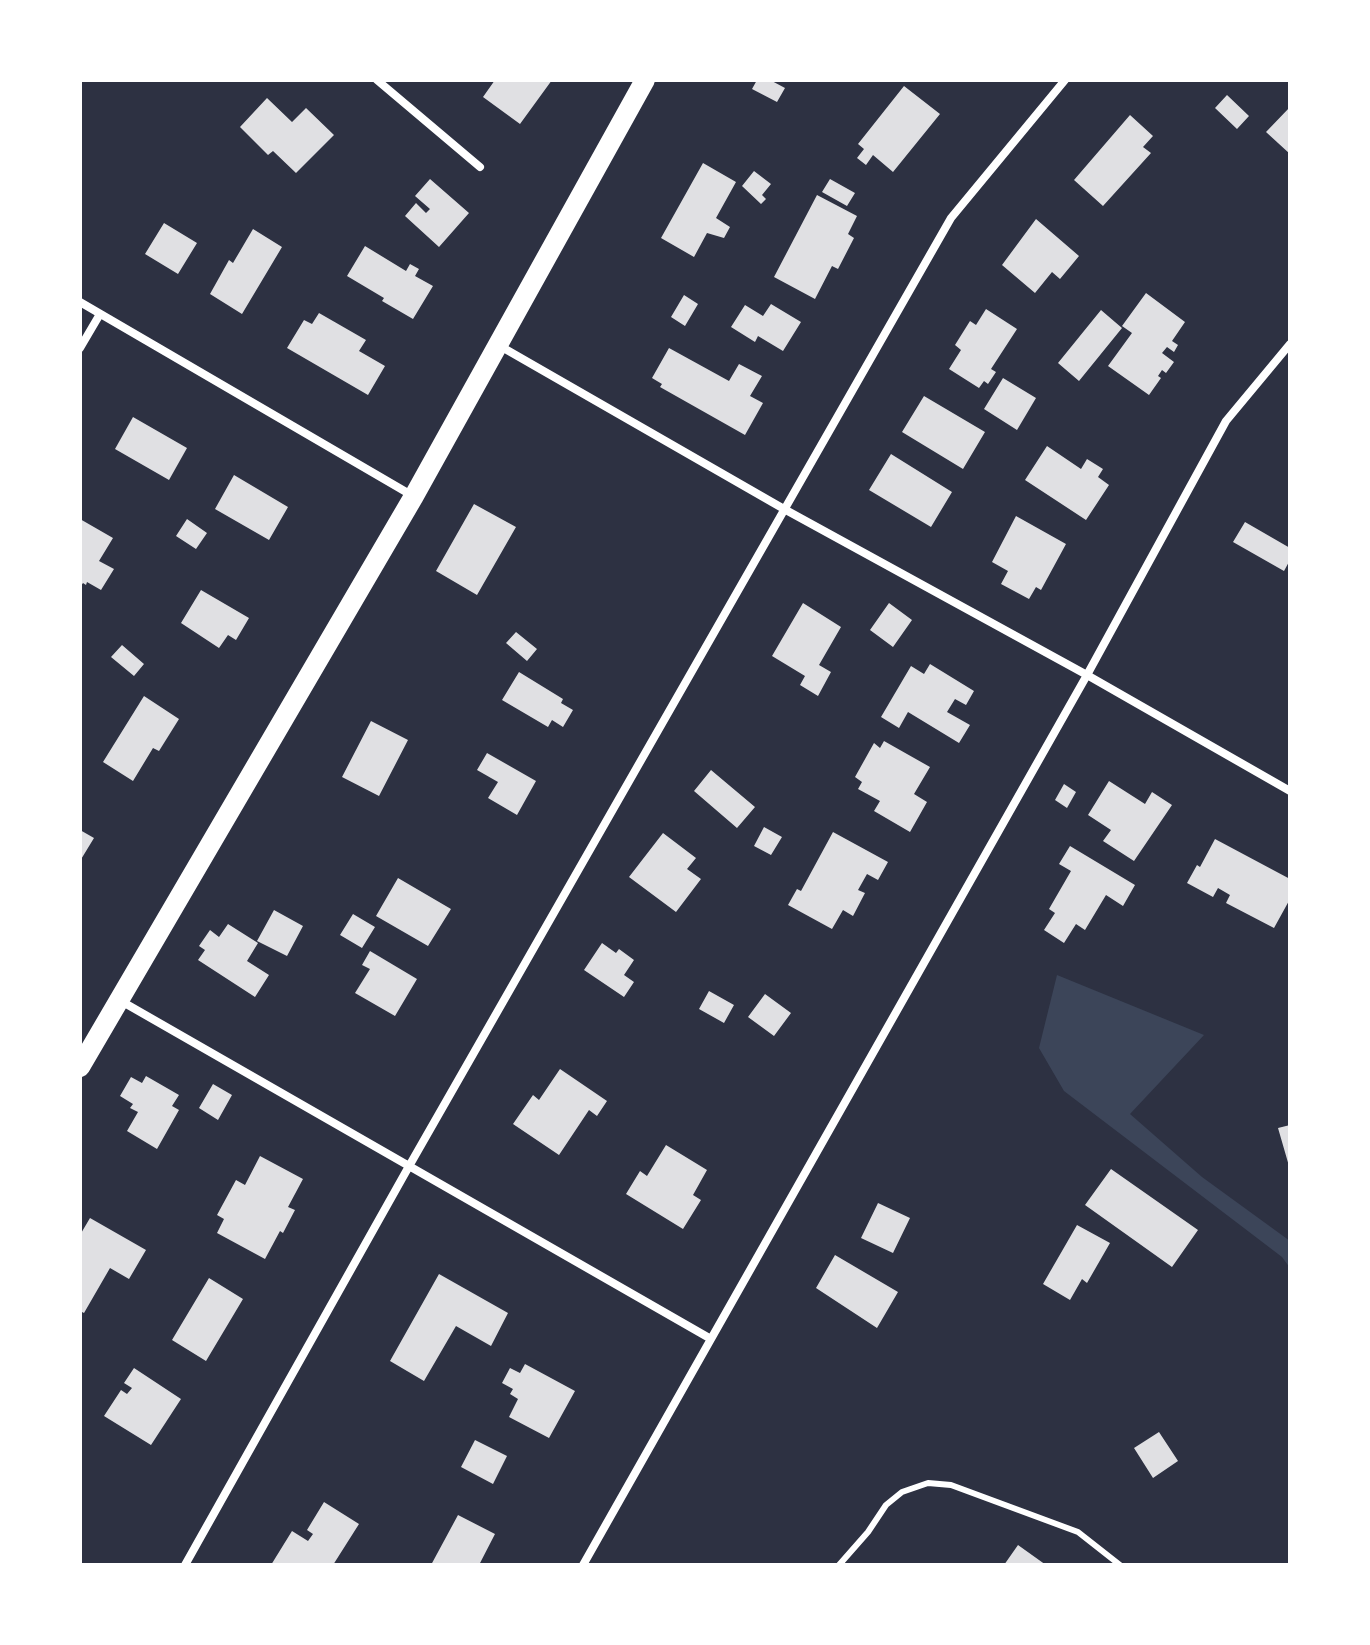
<!DOCTYPE html>
<html>
<head>
<meta charset="utf-8">
<style>
	body { margin:0 }
	#map { position:relative; width:1370px; height:1645px; overflow:hidden; background:#2d3142; font-family:"Exo 2",sans-serif }
	canvas { display:block }
	.frame { position:absolute; inset:0; border:82px solid #fff; pointer-events:none }
</style>
</head>
<body>
<div id="map">
<canvas width="1370" height="1645"></canvas>
<div class="frame"></div>
</div>
<script>
const ctx = document.querySelector('canvas').getContext('2d');
ctx.lineJoin = 'round';
function fillPath(path, color) {
  ctx.fillStyle = color;
  ctx.fill(path, 'evenodd');
}
function toPath(rows) {
  const path = new Path2D();
  for (const r of rows) {
    path.moveTo(r[0], r[1]);
    for (let i = 2; i < r.length; i += 2) path.lineTo(r[i], r[i + 1]);
  }
  return path;
}
function strokePath(path, color, width, dash) {
  ctx.strokeStyle = color;
  ctx.lineWidth = width;
  ctx.lineCap = dash ? 'butt' : 'round';
  ctx.setLineDash(dash || []);
  ctx.stroke(path);
}
fillPath(toPath([
	[1057,975,1204,1035,1130,1114,1202,1177,1290,1241,1290,1268,1282,1257,1064,1091,1039,1048]
]), '#3c4559');
fillPath(toPath([
	[495,80,552,80,520,124,483,97],
	[757,80,770,80,785,88,777,102,752,89],
	[904,86,940,114,893,172,873,155,866,165,857,158,864,149,858,144],
	[1227,95,1249,116,1237,129,1215,108],
	[267,98,292,122,306,108,334,135,296,173,273,151,268,155,240,127],
	[1290,107,1290,154,1266,132],
	[1130,115,1153,136,1143,147,1151,153,1103,206,1074,180],
	[703,163,736,182,716,218,730,227,724,238,707,233,694,257,661,238],
	[754,171,771,184,762,195,766,199,761,204,742,186],
	[430,179,469,213,439,247,405,216,416,203,426,213,430,209,415,196],
	[830,179,855,193,847,206,822,192],
	[817,195,857,216,848,234,854,238,838,269,832,266,815,299,774,277],
	[1036,219,1079,256,1060,279,1052,272,1035,293,1002,265],
	[164,223,197,243,178,274,145,254],
	[253,229,282,247,242,314,210,294,229,260,233,263],
	[365,246,406,271,410,264,419,269,415,276,433,286,413,319,382,301,384,298,347,276],
	[1146,293,1185,322,1172,341,1178,345,1174,352,1167,347,1162,353,1174,362,1166,373,1162,370,1158,376,1161,378,1149,395,1108,366,1132,333,1122,326],
	[684,295,698,304,685,326,671,317],
	[771,304,801,322,783,351,758,336,755,342,731,327,745,305,763,316],
	[986,309,1017,329,991,369,996,372,988,384,984,381,979,388,949,369,961,350,955,345,970,321,976,325],
	[1101,310,1122,328,1079,381,1058,363],
	[319,313,366,340,359,351,385,366,368,395,287,348,304,320,312,324],
	[669,348,729,381,739,364,762,376,750,396,763,403,745,435,660,387,662,384,652,378],
	[1003,378,1036,398,1017,430,984,409],
	[924,396,985,432,963,469,902,432],
	[133,417,187,448,169,480,115,449],
	[1047,446,1081,469,1087,459,1103,469,1098,477,1109,485,1086,520,1025,480],
	[891,454,952,492,931,527,869,490],
	[234,475,288,507,269,540,215,509],
	[474,504,516,527,477,595,436,571],
	[1016,516,1066,544,1041,590,1036,587,1029,599,1001,584,1008,571,992,562],
	[80,519,113,538,99,561,114,569,101,590,87,582,86,585,83,583,80,587],
	[187,519,207,533,196,549,176,536],
	[1245,522,1290,548,1290,560,1284,571,1233,542],
	[201,590,249,618,236,640,228,635,219,648,181,623],
	[803,603,841,627,819,665,831,672,818,696,800,685,805,676,772,656],
	[889,603,912,620,893,647,870,630],
	[516,632,537,649,527,661,506,643],
	[122,645,144,664,134,676,111,657],
	[930,664,974,691,966,705,955,699,947,712,970,725,959,743,908,712,899,728,881,717,911,666,924,674],
	[519,672,563,699,561,703,573,710,563,727,552,720,548,727,502,700],
	[144,696,179,719,159,751,153,748,133,781,103,762],
	[371,721,408,740,379,796,342,777],
	[884,741,930,767,914,794,927,802,910,832,874,811,880,801,858,789,862,782,855,777,874,743,880,748],
	[487,753,536,781,517,815,488,798,498,782,477,770],
	[711,770,755,807,737,828,694,791],
	[1109,781,1145,804,1152,792,1172,805,1134,861,1103,841,1111,830,1088,815],
	[1064,784,1076,792,1067,808,1055,800],
	[764,827,782,837,771,855,754,846],
	[80,830,94,838,80,861],
	[833,832,888,862,878,880,867,874,858,890,865,893,853,916,843,910,832,929,788,905,797,889,801,891],
	[663,833,696,858,687,869,701,879,676,912,629,877],
	[1215,839,1290,879,1290,899,1274,928,1226,903,1230,895,1218,888,1213,897,1187,883,1197,865,1200,867],
	[1070,846,1135,885,1123,906,1106,895,1085,930,1076,924,1064,943,1044,930,1055,913,1049,909,1071,871,1059,864],
	[398,878,451,909,428,946,376,916],
	[274,910,303,926,287,956,257,941],
	[353,914,375,927,362,948,340,935],
	[228,924,258,943,247,961,269,975,255,997,198,960,205,950,199,946,210,930,219,937],
	[602,943,616,953,619,949,634,960,624,975,634,982,624,997,584,970],
	[370,951,417,979,395,1016,355,993,370,969,362,965],
	[709,991,734,1005,724,1023,699,1009],
	[765,994,791,1013,774,1036,748,1017],
	[560,1069,607,1101,597,1116,589,1110,559,1155,513,1124,533,1095,539,1100],
	[146,1076,179,1095,172,1106,179,1110,157,1149,127,1131,138,1112,130,1108,133,1104,120,1096,131,1077,142,1083],
	[213,1084,232,1095,218,1120,199,1108],
	[1290,1125,1290,1166,1289,1166,1278,1128],
	[666,1145,707,1170,693,1195,701,1200,683,1229,626,1194,640,1171,647,1176],
	[260,1156,303,1179,288,1207,295,1210,283,1233,280,1231,265,1259,217,1233,224,1219,217,1215,236,1180,245,1185],
	[1111,1169,1198,1230,1172,1267,1085,1205],
	[878,1203,910,1218,893,1253,861,1238],
	[90,1218,146,1250,129,1279,110,1268,84,1313,80,1311,80,1235],
	[1077,1225,1110,1243,1087,1283,1082,1279,1070,1300,1043,1284],
	[835,1255,898,1292,877,1328,816,1288],
	[439,1274,508,1313,491,1346,456,1326,424,1381,390,1361],
	[209,1278,243,1299,206,1361,172,1340],
	[525,1364,575,1391,549,1438,509,1417,518,1399,510,1394,513,1389,502,1383,510,1368,520,1373],
	[134,1368,181,1399,151,1445,104,1416,121,1390,127,1394,132,1388,124,1383],
	[1159,1432,1178,1461,1153,1478,1134,1448],
	[475,1440,507,1456,493,1484,461,1467],
	[324,1502,359,1524,333,1565,271,1565,292,1531,308,1541,313,1534,307,1530],
	[458,1515,495,1534,479,1565,431,1565],
	[1018,1545,1046,1565,1004,1565]
]), '#e0e0e3');
strokePath(toPath([
	[839,1565,868,1532,886,1505,902,1492,928,1483,951,1485,1078,1532,1120,1565]
]), '#fff', 6);
strokePath(toPath([
	[377,80,480,167],
	[80,302,413,496],
	[500,346,784,509,1087,675,1290,791],
	[80,348,100,314],
	[121,1001,711,1339],
	[185,1565,408,1168,951,218,1065,80],
	[583,1565,1087,675,1226,421,1290,344]
]), '#fff', 8);
strokePath(toPath([
	[80,1067,414,496,645,80]
]), '#fff', 20);
</script>
</body>
</html>
